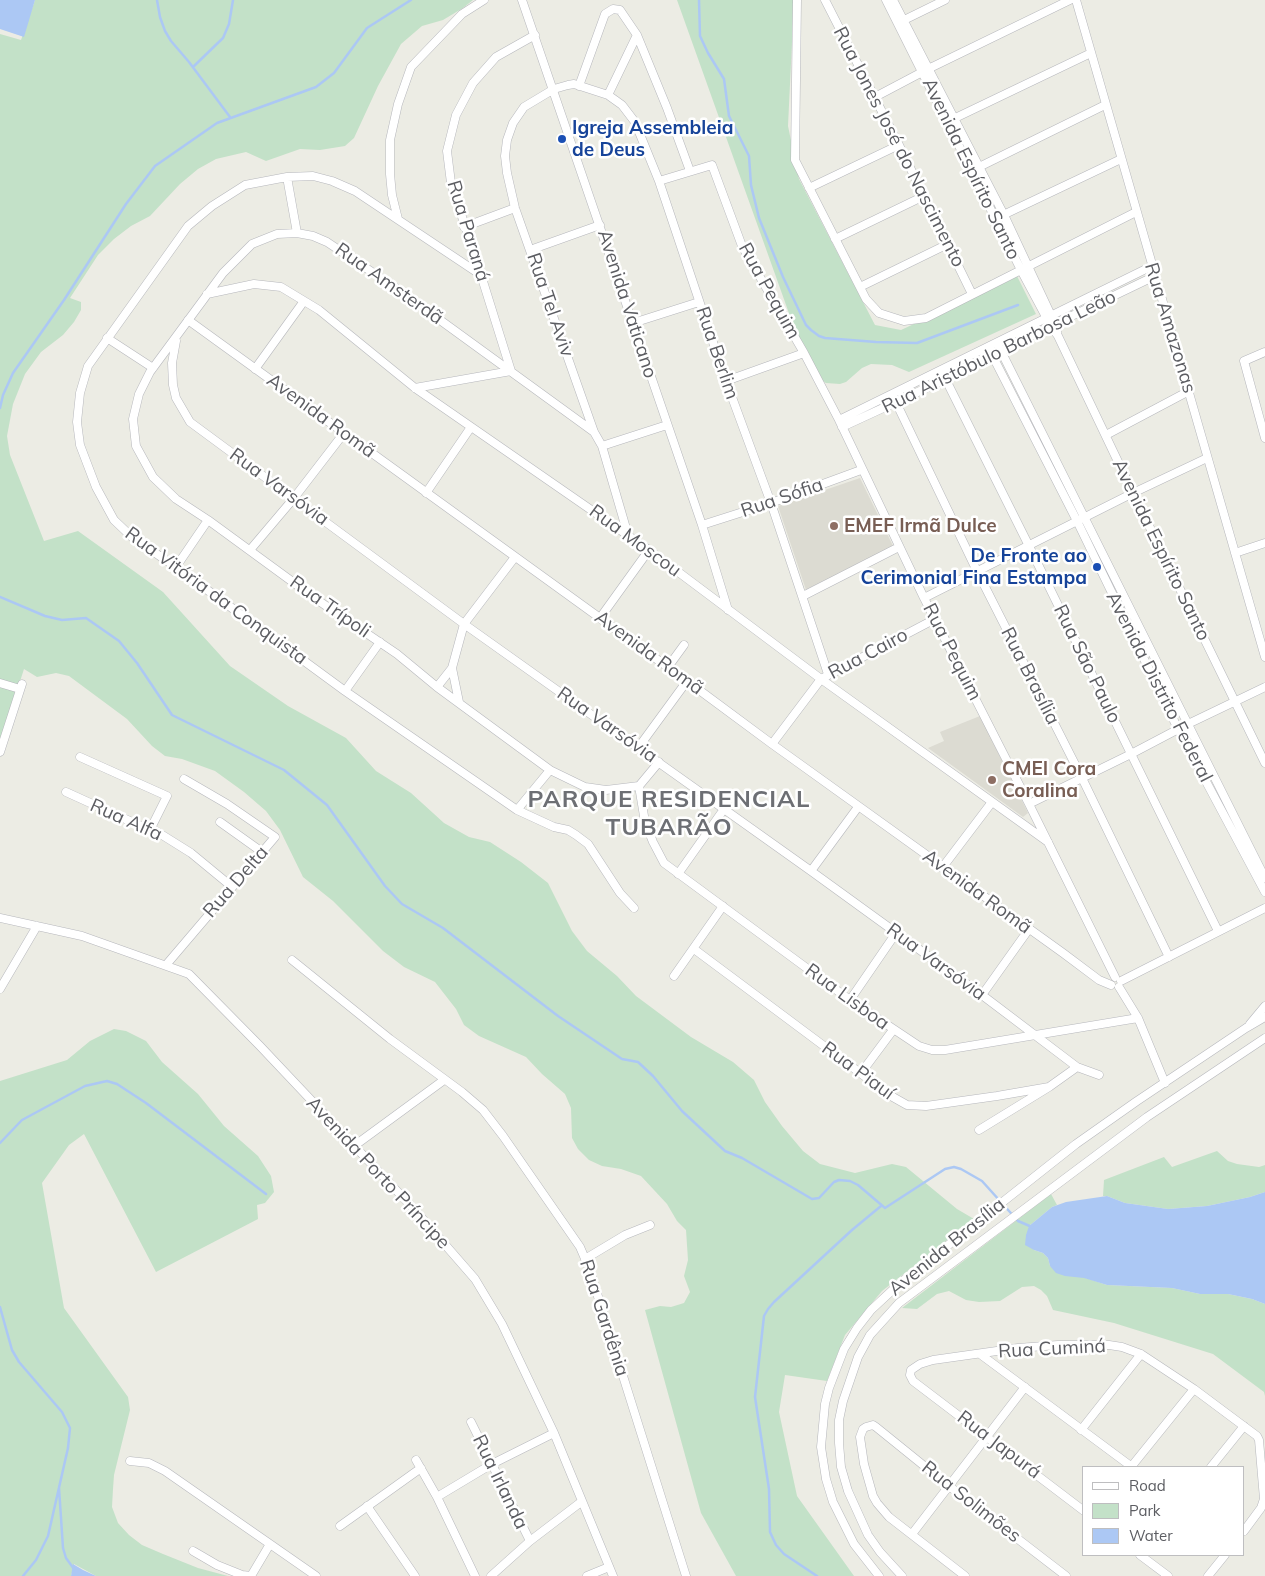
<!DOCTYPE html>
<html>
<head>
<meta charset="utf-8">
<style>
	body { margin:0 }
	#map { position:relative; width:1265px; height:1576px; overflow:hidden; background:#ecece4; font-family:Mulish,sans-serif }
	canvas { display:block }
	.legend { position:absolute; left:1082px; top:1466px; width:162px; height:90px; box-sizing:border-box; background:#fff; border:1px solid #bebec0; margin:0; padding:6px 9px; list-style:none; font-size:15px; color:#5c5d62 }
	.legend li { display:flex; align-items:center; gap:10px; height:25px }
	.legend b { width:25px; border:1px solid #bebec0 }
</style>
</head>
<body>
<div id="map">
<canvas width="1265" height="1576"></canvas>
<ul class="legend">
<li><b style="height:6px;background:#fff"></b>Road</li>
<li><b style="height:14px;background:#c3e1c8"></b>Park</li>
<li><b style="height:14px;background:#acc8f4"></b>Water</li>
</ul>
</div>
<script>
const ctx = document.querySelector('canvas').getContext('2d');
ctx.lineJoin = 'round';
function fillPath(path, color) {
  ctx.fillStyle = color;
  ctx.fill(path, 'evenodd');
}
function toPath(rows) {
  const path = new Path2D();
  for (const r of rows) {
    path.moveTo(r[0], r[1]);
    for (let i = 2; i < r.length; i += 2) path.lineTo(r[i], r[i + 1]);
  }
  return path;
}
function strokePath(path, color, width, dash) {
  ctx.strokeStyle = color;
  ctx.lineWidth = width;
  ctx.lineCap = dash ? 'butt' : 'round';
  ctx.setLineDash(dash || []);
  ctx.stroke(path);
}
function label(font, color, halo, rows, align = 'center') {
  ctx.font = font + ' Mulish,sans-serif';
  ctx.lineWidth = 5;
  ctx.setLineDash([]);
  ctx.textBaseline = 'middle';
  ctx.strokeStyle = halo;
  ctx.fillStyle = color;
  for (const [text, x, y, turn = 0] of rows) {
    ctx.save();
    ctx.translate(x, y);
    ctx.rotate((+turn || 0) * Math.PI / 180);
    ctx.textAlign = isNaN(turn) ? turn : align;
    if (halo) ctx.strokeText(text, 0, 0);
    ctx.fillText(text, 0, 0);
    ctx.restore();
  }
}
fillPath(toPath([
	[860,478,893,546,806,590,778,506],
	[980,716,1028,813,1023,817,928,748,944,741,940,732]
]), '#dcdbd2');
fillPath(toPath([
	[35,0,473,0,463,8,443,20,422,26,401,44,378,86,354,138,345,146,320,150,300,149,266,161,246,152,216,159,198,169,180,184,150,216,131,226,114,239,98,255,70,298,81,302,81,310,74,322,63,335,41,352,25,374,13,404,7,436,10,455,44,541,78,531,163,592,230,666,288,706,346,738,376,771,411,793,444,823,469,837,490,842,521,862,548,883,572,931,587,951,617,976,636,996,691,1037,733,1062,754,1080,765,1102,782,1126,803,1151,820,1164,855,1173,892,1164,906,1167,957,1209,974,1219,882,1291,845,1335,827,1381,785,1375,779,1412,797,1496,854,1576,736,1576,701,1513,645,1310,660,1306,671,1307,684,1303,690,1292,684,1276,688,1260,686,1230,677,1221,667,1204,641,1176,621,1169,602,1166,589,1160,578,1149,572,1138,571,1108,565,1094,542,1074,526,1057,479,1036,464,1025,456,1009,435,982,404,967,383,951,333,901,303,877,280,830,266,811,244,792,215,771,182,759,165,756,152,746,127,719,69,676,56,673,37,677,24,669,0,743,0,34,21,40],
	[677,0,794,0,788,126,799,179,875,325,901,330,1017,276,1036,314,909,372,892,365,871,364,862,368,846,382,840,384,826,383,810,372],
	[114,1029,126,1031,146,1041,162,1062,198,1094,224,1126,258,1156,271,1176,274,1192,265,1203,257,1205,258,1219,156,1272,84,1134,69,1145,42,1183,64,1308,128,1397,130,1410,114,1475,113,1489,112,1507,118,1523,129,1535,142,1545,163,1554,198,1568,228,1576,96,1576,74,1564,71,1576,0,1576,0,1081,67,1060,90,1041],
	[1217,1151,1228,1161,1237,1164,1259,1167,1265,1165,1265,1192,1250,1197,1207,1206,1168,1209,1125,1203,1107,1196,1103,1196,1104,1180,1164,1157,1172,1167],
	[1051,1194,1057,1205,1052,1207,1029,1226,1034,1250,1043,1253,1048,1258,1050,1266,1107,1285,1172,1288,1200,1294,1228,1294,1252,1299,1265,1304,1265,1396,1264,1392,1213,1354,1114,1323,1053,1310,1047,1296,1041,1290,1034,1286,1022,1287,1000,1301,979,1302,966,1300,949,1291,937,1294,917,1309,902,1308]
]), '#c3e1c8');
fillPath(toPath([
	[0,0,35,0,24,37,0,29],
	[1265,1192,1265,1304,1252,1299,1228,1294,1200,1294,1172,1288,1107,1285,1084,1278,1065,1276,1056,1273,1050,1266,1048,1258,1043,1253,1034,1250,1025,1245,1026,1235,1029,1226,1052,1207,1066,1202,1107,1196,1125,1203,1168,1209,1207,1206,1250,1197],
	[73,1564,83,1570,96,1576,71,1576]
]), '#acc8f4');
strokePath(toPath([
	[157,0,160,17,165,31,171,41,189,62,230,117],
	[699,0,700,36,708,53,724,79,729,116,749,156,751,185,759,218,783,277,806,325,811,330,819,336,825,338,876,342,917,343,1018,305],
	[193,67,223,38,229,24,233,0],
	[0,408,3,395,13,373,64,300,126,204,155,166,217,123,316,87,334,73,367,28,411,0],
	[0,597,45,616,62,620,86,618,119,641,137,663,172,715,284,770,327,805,385,886,402,904,443,928,558,1016,622,1059,638,1062,653,1076,682,1111,725,1151,742,1158,812,1199,819,1198,834,1182,839,1180,850,1181,858,1185,885,1208,945,1169,954,1167,961,1169,982,1181,1018,1221,1032,1227],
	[0,1143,22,1120,85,1086,107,1081,117,1084,146,1103,266,1194],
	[0,1307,12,1350,19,1362,62,1412,70,1428,68,1448,48,1536,36,1560,23,1576],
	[59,1488,63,1548,66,1558,74,1569],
	[817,1576,784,1554,776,1545,770,1532,769,1489,755,1397,764,1316,768,1309,774,1302,852,1230,881,1206]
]), '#acc8f4', 2.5);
const minor = toPath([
	[522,0,702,525,728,610],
	[797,0,795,160,866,299,879,313,904,321,926,318,1136,212],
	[825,0,899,145,972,294],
	[886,0,1021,270,1051,326,1058,336,1133,493,1265,763],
	[893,0,1004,215,1055,324,1057,332],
	[1076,0,1265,657],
	[900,22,945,0],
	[637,35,667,108,690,171],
	[579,86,605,14,613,9,620,10,637,35,608,95],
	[875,97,928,69,1070,0],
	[951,120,1091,53],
	[979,167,1105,105],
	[287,177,297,233],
	[659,181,712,165,742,246,804,353,839,420,924,598,1029,804,1115,977],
	[809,188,899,145],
	[1001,216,1121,159],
	[398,219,392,195,390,174,390,140,398,104,411,67,462,14,484,0],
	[464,227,515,208],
	[835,239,924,196],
	[530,250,600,225],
	[481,275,355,191,332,181,313,176,287,177,245,185,212,206,188,226,88,366,80,393,77,422,80,445,96,487,114,520,133,538,176,567,345,691,517,810,554,827,568,830,576,835,588,844,620,893,634,908],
	[860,287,948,244],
	[207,294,254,284,281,287,319,310,415,388,649,550,821,679,1048,842],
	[188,320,687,681,772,744,1063,953,1099,980,1111,985],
	[633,323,699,302],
	[107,338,153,368],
	[176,341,172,363,173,385,176,398,190,422,464,624,811,871,982,995,1077,1067,1099,1075],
	[997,343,1265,878],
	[988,347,1077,521,1178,729,1265,892],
	[1265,352,1244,361,1265,438],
	[255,369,304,301],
	[941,370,1029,546,1218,931],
	[726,381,804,353],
	[415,388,511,371,481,275,451,183,447,151,456,115,473,83,496,57,535,35],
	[892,394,977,571,1082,778,1169,957],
	[839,420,1152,266],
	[842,427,946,379,1055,324,1155,276],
	[594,432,396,288,327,242,313,236,297,233,277,234,252,244,223,273,150,372,139,394,133,419,136,446,153,477,176,499,208,520,316,599,397,654,437,687,550,770,585,787,606,790,639,786,659,762],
	[1106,435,1189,391],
	[602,446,667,425],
	[426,493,471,427],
	[702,525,771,503,861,470],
	[628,535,602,446,594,432,515,208,507,173,505,156,507,140,513,123,524,107,554,89,568,85,574,84,608,95,622,105,635,122,659,181,726,381,771,503,828,674],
	[250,550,294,498,344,433],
	[1235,553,1265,543],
	[176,567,208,520],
	[803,596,899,547],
	[924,598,1133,493,1207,458],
	[600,618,649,550],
	[668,667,684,645],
	[452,668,459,702],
	[0,683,20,689],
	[437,687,452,668,464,624,515,557],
	[345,691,380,642],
	[772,744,821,679,935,619],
	[638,748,687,681],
	[0,752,22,684],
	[80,757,167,796,151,828],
	[639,786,645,822,653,842,664,863,850,1000,919,1046,932,1050,945,1050,1138,1018],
	[66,792,143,827,151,828,191,853,231,886],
	[1029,804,1131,754,1188,724,1265,687],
	[517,810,550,770],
	[220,822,262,852],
	[942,868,992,802],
	[811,871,858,807],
	[678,874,724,809],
	[0,918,82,936,189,974,260,1046,414,1209,475,1279,502,1324,554,1433,613,1576],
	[694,949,891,1096,907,1105,926,1106,997,1096,1049,1087],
	[292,960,390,1039,462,1092,483,1110,503,1136,580,1247,589,1268,686,1576],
	[166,965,275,837,227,804,184,779],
	[674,976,723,906],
	[1121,981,1265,908],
	[1119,987,1138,1018,1165,1083],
	[0,989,37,926],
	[982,995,1029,929],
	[850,1000,896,933],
	[1250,1024,1265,1006],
	[861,1073,893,1030],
	[979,1130,1049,1087,1077,1067],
	[354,1146,444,1080],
	[585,1259,625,1235,650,1225],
	[980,1354,1132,1467],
	[471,1422,530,1541],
	[1081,1430,1141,1354],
	[416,1460,437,1497,475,1576],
	[130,1461,149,1463,165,1471,316,1576],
	[1131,1467,1194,1389],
	[1211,1467,1244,1426],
	[437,1497,492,1464,554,1433],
	[367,1506,415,1576],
	[1084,1511,913,1381,910,1375,911,1370,920,1364,933,1360,1018,1348,1058,1345,1109,1345,1122,1347,1141,1354,1194,1389,1257,1436,1259,1440,1264,1499,1261,1508,1244,1531],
	[340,1526,421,1468],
	[912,1534,1025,1387],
	[193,1551,217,1565,242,1575,251,1576,270,1544],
	[1140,1555,1168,1576],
	[491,1576,530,1541,581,1502],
	[587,1576,609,1567],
	[879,1576,854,1544,833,1502,826,1479,821,1447,825,1404,829,1388,844,1349,857,1328,871,1310,899,1284,1076,1144,1137,1101,1246,1028,1265,1017],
	[902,1576,880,1552,868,1535,848,1491,841,1467,839,1443,839,1420,843,1401,858,1357,870,1335,899,1303,1147,1117,1265,1038],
	[965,1576,889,1517,877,1503,873,1496,864,1464,860,1437,863,1429,866,1427,873,1425,876,1427,949,1486,1066,1576],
	[1208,1576,1225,1555]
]);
strokePath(minor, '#b6b7bc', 9);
strokePath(minor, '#fff', 8);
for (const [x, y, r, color] of [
	[562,139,5,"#1a4fb4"],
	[834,526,5,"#8d6e63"],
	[1097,567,5,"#1a4fb4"],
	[992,780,5,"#8d6e63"]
]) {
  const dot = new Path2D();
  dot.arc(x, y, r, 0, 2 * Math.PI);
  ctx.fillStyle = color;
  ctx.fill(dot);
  strokePath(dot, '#fff', 2);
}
label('bold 19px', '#164399', '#fff', [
	["Igreja Assembleia",572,128],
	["de Deus",572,150],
	["De Fronte ao",1087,556,"right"],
	["Cerimonial Fina Estampa",1087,578,"right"]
], 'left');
label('19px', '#5c5d62', '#fff', [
	["Rua Jones José do Nascimento",899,147,63],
	["Avenida Espírito Santo",971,169,64],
	["Rua Paraná",468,231,73],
	["Rua Amsterdã",389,284,35],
	["Rua Pequim",769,291,61],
	["Avenida Vaticano",627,304,72],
	["Rua Tel Aviv",550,305,71],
	["Rua Amazonas",1170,328,73],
	["Rua Aristóbulo Barbosa Leão",999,352,-26],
	["Rua Berlim",717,353,71],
	["Avenida Romã",321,416,36],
	["Rua Varsóvia",279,487,36],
	["Rua Sófia",782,498,-19],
	["Rua Moscou",635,541,36],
	["Avenida Espírito Santo",1161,550,64],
	["Rua Vitória da Conquista",216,596,36],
	["Rua Trípoli",330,607,35],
	["Rua Pequim",952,652,63],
	["Avenida Romã",649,653,36],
	["Rua Cairo",868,654,-28],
	["Rua São Paulo",1087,664,64],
	["Rua Brasília",1030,676,63],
	["Avenida Distrito Federal",1159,687,63],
	["Rua Varsóvia",607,725,35],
	["Rua Alfa",126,820,24],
	["Rua Delta",236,882,-49],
	["Avenida Romã",977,892,36],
	["Rua Varsóvia",936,962,36],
	["Rua Lisboa",847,997,36],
	["Rua Piauí",858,1071,36],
	["Avenida Porto Príncipe",378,1173,47],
	["Avenida Brasília",947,1247,-39],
	["Rua Gardênia",604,1318,72],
	["Rua Cuminá",1052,1349,-3],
	["Rua Japurá",999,1445,37],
	["Rua Irlanda",500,1482,64],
	["Rua Solimões",971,1502,38]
]);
label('bold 19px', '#785e54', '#fff', [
	["EMEF Irmã Dulce",844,526],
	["CMEI Cora",1002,769],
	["Coralina",1002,791]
], 'left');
ctx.letterSpacing = '1px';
label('bold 24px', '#6d6f74', '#fff', [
	["PARQUE RESIDENCIAL",669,800],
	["TUBARÃO",669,828]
]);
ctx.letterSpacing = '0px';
</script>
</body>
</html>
